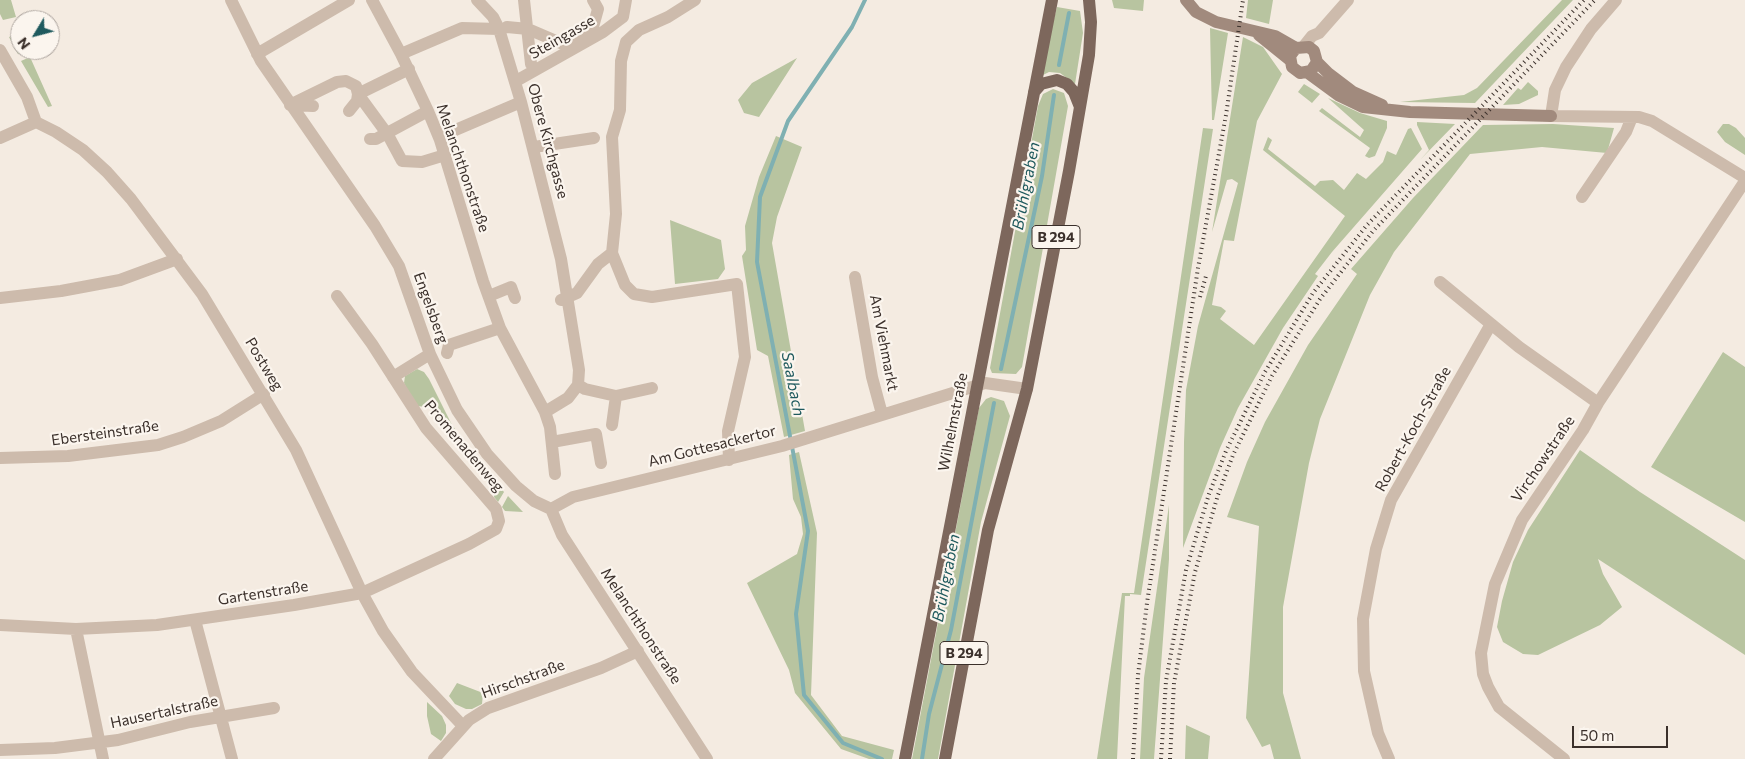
<!DOCTYPE html>
<html>
<head>
<meta charset="utf-8">
<style>
	body { margin:0 }
	#map { position:relative; width:1745px; height:759px; overflow:hidden; background:#f4ebe1; font-family:Commissioner,sans-serif }
	canvas { display:block }
	.north { position:absolute; left:10px; top:10px; width:50px; height:50px; box-sizing:border-box; background:#fbf5ee; border:1px solid #aea6a0; border-radius:50%; rotate:233deg; font-size:14px; font-weight:700; line-height:20px; text-align:center; color:#3b302b }
	.north::after { content:''; display:block; margin:auto; width:18px; height:22px; background:#1f5a5e; clip-path:polygon(50% 0,100% 100%,50% 72%,0 100%) }
	.scale { position:absolute; left:1572px; top:726px; width:96px; height:22px; box-sizing:border-box; border:2px solid #3b302b; border-top:0; padding-left:6px; font-size:15px; line-height:18px; white-space:nowrap; color:#3b302b; -webkit-text-stroke:4px #fbf5ee; paint-order:stroke }
</style>
</head>
<body>
<div id="map">
<canvas width="1745" height="759"></canvas>
<div class="north">N</div>
<div class="scale">50 m</div>
</div>
<script>
const ctx = document.querySelector('canvas').getContext('2d');
ctx.lineJoin = 'round';
function fillPath(path, color) {
  ctx.fillStyle = color;
  ctx.fill(path, 'evenodd');
}
function toPath(rows) {
  const path = new Path2D();
  for (const r of rows) {
    path.moveTo(r[0], r[1]);
    for (let i = 2; i < r.length; i += 2) path.lineTo(r[i], r[i + 1]);
  }
  return path;
}
function strokePath(path, color, width, dash) {
  ctx.strokeStyle = color;
  ctx.lineWidth = width;
  ctx.lineCap = dash ? 'butt' : 'round';
  ctx.setLineDash(dash || []);
  ctx.stroke(path);
}
function label(font, color, halo, rows, align = 'center') {
  ctx.font = font + ' Commissioner,sans-serif';
  ctx.lineWidth = 4.5;
  ctx.setLineDash([]);
  ctx.textBaseline = 'middle';
  ctx.strokeStyle = halo;
  ctx.fillStyle = color;
  for (const [text, x, y, turn = 0] of rows) {
    ctx.save();
    ctx.translate(x, y);
    ctx.rotate((+turn || 0) * Math.PI / 180);
    ctx.textAlign = isNaN(turn) ? turn : align;
    if (halo) ctx.strokeText(text, 0, 0);
    ctx.fillText(text, 0, 0);
    ctx.restore();
  }
}
fillPath(toPath([
	[0,0,11,0,16,17,3,20,0,14],
	[1112,0,1144,0,1143,11,1114,8],
	[1248,0,1273,0,1269,24,1246,18],
	[1562,0,1573,0,1475,103,1400,102,1464,95,1477,88],
	[1057,7,1080,11,1083,33,1075,84,1060,73,1049,72,1039,77],
	[1210,28,1228,33,1214,120,1212,120],
	[20,34,20,50,27,51,18,54,9,37],
	[1243,37,1263,47,1282,74,1257,121,1234,241,1224,240,1212,305,1221,307,1226,311,1220,319,1254,345,1345,216,1263,150,1268,137,1272,140,1268,149,1315,186,1320,181,1333,180,1344,190,1357,173,1366,179,1383,162,1387,151,1396,155,1408,129,1411,128,1422,149,1332,252,1315,274,1318,276,1283,328,1238,408,1220,448,1183,548,1184,442,1186,390,1198,326,1238,183,1232,179,1227,180,1212,232],
	[30,57,52,106,48,107,21,61],
	[797,58,759,117,744,113,738,100,752,83],
	[1528,82,1538,91,1538,95,1519,104,1503,105,1518,88,1521,90],
	[1304,84,1320,94,1312,103,1298,92],
	[1053,89,1064,93,1068,106,1022,367,1016,374,992,373,990,368,1038,106,1043,94],
	[1328,98,1360,113,1387,121,1387,128,1375,156,1369,158,1365,156,1370,148,1319,111,1322,108,1360,137,1364,130],
	[1417,122,1455,124,1420,160,1429,150,1417,125],
	[1553,124,1614,128,1607,153,1542,147,1470,154,1394,252,1370,295,1320,419,1309,463,1283,607,1283,693,1301,759,1274,759,1270,744,1262,747,1246,718,1259,526,1227,517,1247,462,1265,422,1308,345,1357,274,1351,269,1413,198,1483,125],
	[1723,124,1729,124,1736,128,1745,138,1745,155,1725,142,1717,132],
	[1203,128,1213,129,1141,595,1130,594,1130,596,1125,596,1117,759,1097,759,1122,593,1134,593],
	[776,136,802,147,777,217,772,243,805,431,784,437,768,356,757,350,742,256,746,250,745,226,759,177],
	[670,220,721,240,725,269,718,279,675,284],
	[1723,352,1745,367,1745,522,1651,467],
	[417,369,424,372,429,379,451,423,472,455,504,492,498,502,494,497,495,491,465,456,429,407,415,406,404,383,405,376],
	[991,397,1004,401,1010,416,981,522,938,759,912,759,979,408,986,399],
	[1580,450,1640,492,1745,560,1745,655,1598,559,1603,574,1622,607,1600,625,1538,655,1523,654,1503,642,1497,627,1502,601,1513,562,1528,530],
	[799,452,817,533,811,695,842,736,894,750,892,759,869,759,841,749,795,693,789,670,747,583,797,554,803,534,801,517,793,499,789,455],
	[508,496,523,512,505,511,502,507],
	[1169,505,1169,559,1154,759,1140,759,1144,678],
	[457,683,483,693,482,704,472,709,466,709,455,704,449,696],
	[427,702,442,716,446,725,446,733,441,741,431,734,427,716],
	[1186,725,1210,736,1208,759,1185,759]
]), '#b8c4a0');
strokePath(toPath([
	[865,0,852,27,788,121,760,197,757,262,808,531,796,614,804,695,843,743,882,759],
	[1059,65,1069,13],
	[1001,369,1042,176,1054,95],
	[922,759,929,714,951,630,994,403]
]), '#7fb0b2', 4);
strokePath(toPath([
	[231,0,261,61,375,226,399,266,430,354,457,410,487,454,516,486,534,501,551,509],
	[372,0,401,54,428,111,440,140,483,281,500,328,545,412,550,427,555,474],
	[477,0,493,17,499,29,521,102,561,259,579,370,578,385,568,398,545,412],
	[524,0,531,64],
	[1616,0,1591,29,1566,67,1555,90,1551,116,1639,117,1652,121,1745,178],
	[623,17,626,0],
	[507,27,528,29,563,44,593,27,598,9,593,0],
	[1304,46,1312,36,1319,33,1348,0],
	[0,50,27,97,36,122,56,132,83,150,107,172,131,199,202,294,296,450,362,593,383,631,412,672,463,726],
	[257,54,349,0],
	[401,54,462,28,499,29],
	[409,69,358,94,388,135,402,161,422,162,445,155],
	[516,81,603,32,623,17],
	[290,105,337,82,346,81,356,86,358,94,357,101,349,111],
	[292,105,313,106],
	[439,137,521,102],
	[0,138,36,122],
	[370,139,376,139,428,111],
	[534,147,594,138],
	[1582,197,1626,132,1632,117],
	[612,253,625,285,634,294,652,297,737,284,745,357,728,431,729,460],
	[855,277,872,377,882,414],
	[1440,282,1519,347,1598,403],
	[489,296,511,287,515,298],
	[0,298,61,291,120,280,177,259],
	[561,300,577,293,598,264,612,253,616,214,612,137,620,110,621,61,626,42,639,30,668,17,695,0],
	[447,353,449,345,500,328],
	[393,377,430,354],
	[578,385,585,389,616,396,652,388],
	[612,425,616,396],
	[552,442,596,434,601,463],
	[0,458,68,456,158,445,183,437,221,421,264,394],
	[551,509,573,497,782,446,985,383,1027,389],
	[551,509,562,535,707,759],
	[195,620,232,759],
	[0,625,76,629,157,625,294,605,362,593,469,544,496,529,499,521,496,509,426,428,372,344,337,296],
	[76,629,103,759],
	[0,750,55,748,118,740,190,722,274,708],
	[434,759,469,720,488,708,601,668,638,651],
	[1389,759,1378,733,1364,671,1363,619,1376,549,1391,500,1491,324],
	[1564,759,1499,707,1488,687,1483,674,1481,653,1495,584,1522,520,1583,430,1598,403,1745,181]
]), '#cdbbac', 12);
strokePath(toPath([
	[1186,0,1196,12,1216,22,1275,36,1296,48],
	[1259,35,1290,60],
	[1317,62,1311,71,1300,73,1292,67,1290,56,1296,48,1309,47,1314,51,1317,62,1328,73,1353,92,1382,105],
	[1308,73,1338,95,1363,107,1410,112,1551,116]
]), '#a18a7d', 12);
strokePath(toPath([
	[1034,92,1041,84,1057,80,1067,84,1074,92,1080,107],
	[905,759,1052,0],
	[945,759,988,530,1027,389,1069,171,1089,55,1091,22,1089,0]
]), '#7d675c', 12);
strokePath(toPath([
	[1200,297,1206,276],
	[1133,759,1138,675,1147,603,1198,268,1226,115,1243,0],
	[1161,759,1166,681,1186,570,1209,494,1226,451,1265,372,1313,293,1367,225,1584,0],
	[1170,759,1174,683,1195,572,1218,495,1233,455,1272,376,1320,299,1373,231,1595,0]
]), '#3b302b', 4, [1, 4]);
for (const [x, y, w] of [
	[1056,237,48],
	[964,653,48]
]) {
  const box = new Path2D();
  box.roundRect(x - w / 2, y - 11.5, w, 23, 4);
  ctx.fillStyle = '#fbf5ee';
  ctx.fill(box);
  strokePath(box, '#3b302b', 1);
}
label('bold 14px', '#3b302b', null, [
	["B 294",1056,237],
	["B 294",964,653]
]);
label('15px', '#3b302b', '#fbf5ee', [
	["Steingasse",562,37,-30],
	["Obere Kirchgasse",548,141,75],
	["Melanchthonstraße",463,168,71],
	["Engelsberg",431,308,70],
	["Am Viehmarkt",884,343,79],
	["Postweg",264,364,59],
	["Wilhelmstraße",953,422,-79],
	["Robert-Koch-Straße",1413,429,-61],
	["Ebersteinstraße",105,433,-8],
	["Promenadenweg",464,446,50],
	["Am Gottesackertor",712,446,-14],
	["Virchowstraße",1543,459,-56],
	["Gartenstraße",263,593,-9],
	["Melanchthonstraße",641,626,57],
	["Hirschstraße",523,679,-20],
	["Hausertalstraße",164,712,-12]
]);
label('italic 16px', '#1f5a5e', '#fbf5ee', [
	["Brühlgraben",1026,186,-79],
	["Saalbach",793,384,79],
	["Brühlgraben",946,578,-79]
]);
</script>
</body>
</html>
